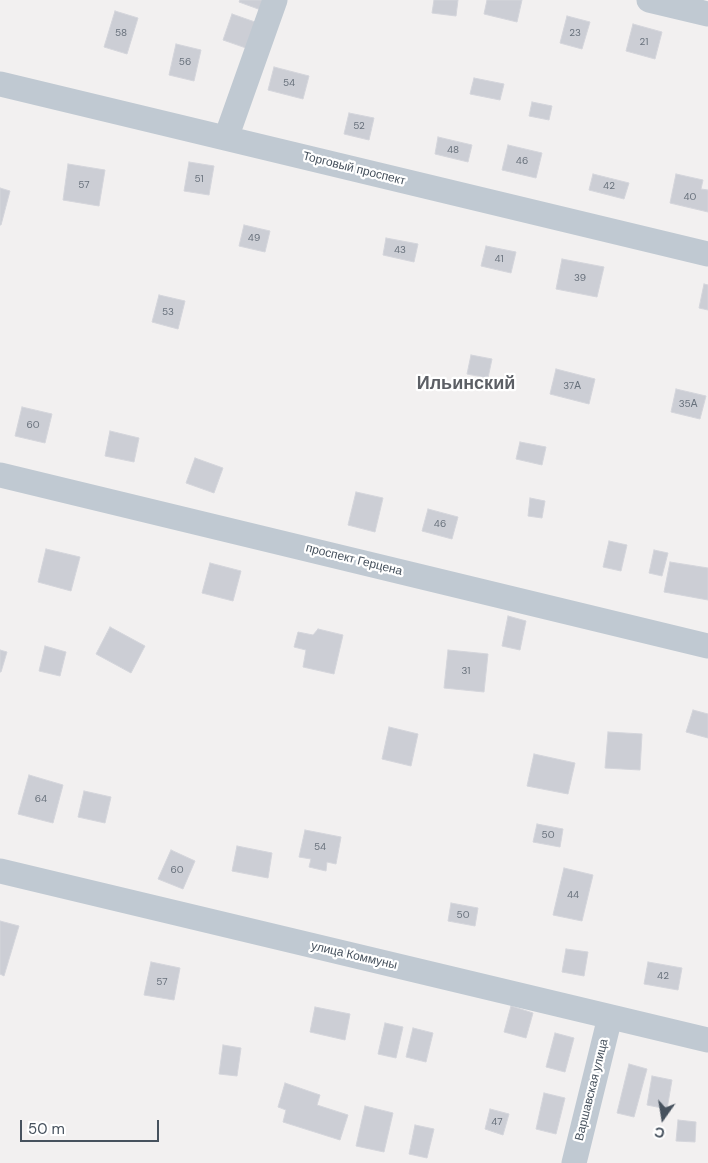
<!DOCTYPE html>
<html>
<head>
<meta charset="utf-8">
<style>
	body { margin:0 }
	#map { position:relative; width:708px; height:1163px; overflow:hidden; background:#f2f0f0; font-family:"DM Sans",sans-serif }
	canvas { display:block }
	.north { position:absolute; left:638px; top:1093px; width:50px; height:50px; -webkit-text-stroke:4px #fff; paint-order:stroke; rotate:193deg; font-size:14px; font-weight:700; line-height:20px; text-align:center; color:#47525e }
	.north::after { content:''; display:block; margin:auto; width:18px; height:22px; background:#47525e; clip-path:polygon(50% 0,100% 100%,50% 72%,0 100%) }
	.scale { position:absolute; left:20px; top:1120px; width:139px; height:22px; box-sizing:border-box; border:2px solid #47525e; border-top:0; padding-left:6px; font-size:15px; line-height:18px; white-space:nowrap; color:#47525e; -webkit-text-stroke:4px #fff; paint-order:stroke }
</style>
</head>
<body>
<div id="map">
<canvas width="708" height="1163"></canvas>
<div class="north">С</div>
<div class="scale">50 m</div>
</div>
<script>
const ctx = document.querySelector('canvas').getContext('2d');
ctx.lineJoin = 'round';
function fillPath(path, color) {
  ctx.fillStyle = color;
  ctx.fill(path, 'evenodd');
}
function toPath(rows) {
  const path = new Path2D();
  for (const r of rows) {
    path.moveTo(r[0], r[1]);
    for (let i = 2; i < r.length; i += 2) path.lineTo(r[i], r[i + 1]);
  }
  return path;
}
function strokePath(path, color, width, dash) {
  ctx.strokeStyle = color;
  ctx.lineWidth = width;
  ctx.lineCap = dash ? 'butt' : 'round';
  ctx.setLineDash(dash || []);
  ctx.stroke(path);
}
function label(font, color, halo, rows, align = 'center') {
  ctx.font = font + ' "DM Sans",sans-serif';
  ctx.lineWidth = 4.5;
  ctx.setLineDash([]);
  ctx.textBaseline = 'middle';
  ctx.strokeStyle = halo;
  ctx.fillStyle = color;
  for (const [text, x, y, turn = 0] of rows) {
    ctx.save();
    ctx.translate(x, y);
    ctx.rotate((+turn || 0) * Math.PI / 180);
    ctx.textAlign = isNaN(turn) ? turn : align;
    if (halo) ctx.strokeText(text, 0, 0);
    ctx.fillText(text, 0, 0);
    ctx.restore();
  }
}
const building = toPath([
	[240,0,264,0,261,10,239,2,240,0],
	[434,0,458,0,456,16,432,13,434,0],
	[487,0,522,0,517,22,484,14,487,0],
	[115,11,138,18,127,54,104,47,115,11],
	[232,14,255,22,246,48,223,40,232,14],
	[567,16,590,22,582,49,560,43,567,16],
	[633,24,662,32,655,59,626,51,633,24],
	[176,44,201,50,194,81,169,75,176,44],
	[274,67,309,76,303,99,268,90,274,67],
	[474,78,504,84,500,100,470,94,474,78],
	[532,102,552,106,549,120,529,116,532,102],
	[349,113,374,118,369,140,344,134,349,113],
	[438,137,472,145,468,162,435,154,438,137],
	[508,145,542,153,536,178,502,170,508,145],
	[189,162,214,166,209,195,184,191,189,162],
	[68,164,105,170,99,206,63,200,68,164],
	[593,174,629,183,624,199,589,190,593,174],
	[676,174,703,180,701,189,708,190,708,212,670,203,676,174],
	[0,188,10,191,1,225,0,225,0,188],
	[244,225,270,231,265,252,239,246,244,225],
	[386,238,418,244,414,262,383,255,386,238],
	[486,246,516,252,511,273,481,266,486,246],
	[562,259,604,267,597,297,556,289,562,259],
	[704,284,708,285,708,310,699,308,704,284],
	[159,295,185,301,178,329,152,322,159,295],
	[471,355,492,359,488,378,467,374,471,355],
	[556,369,595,379,589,404,550,394,556,369],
	[676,389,706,396,700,419,671,412,676,389],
	[22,407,52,414,45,443,15,436,22,407],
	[110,431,139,438,134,462,105,456,110,431],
	[520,442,546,447,542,465,516,459,520,442],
	[195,458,223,468,214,493,186,483,195,458],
	[356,492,383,498,375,532,348,525,356,492],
	[530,498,545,501,542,518,528,516,530,498],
	[428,509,458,517,452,539,422,531,428,509],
	[609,541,627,545,621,571,603,567,609,541],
	[46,549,80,557,71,591,38,582,46,549],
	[654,550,668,553,662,576,649,573,654,550],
	[670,562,708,568,708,600,664,592,670,562],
	[210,563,241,571,233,601,202,593,210,563],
	[508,616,526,621,520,650,502,646,508,616],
	[110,627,145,646,131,673,96,654,110,627],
	[318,629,343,635,334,674,303,667,306,650,294,647,298,632,313,635,318,629],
	[45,646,66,652,60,676,39,671,45,646],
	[0,650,7,652,1,672,0,672,0,650],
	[448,650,488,654,484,692,444,688,448,650],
	[693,710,708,714,708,738,686,732,693,710],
	[389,727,418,734,411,766,382,759,389,727],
	[608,732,642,734,640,770,605,768,608,732],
	[534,754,575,763,568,794,527,786,534,754],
	[29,775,63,785,53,823,18,814,29,775],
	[84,791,111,797,105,823,78,817,84,791],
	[537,824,563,829,560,847,533,842,537,824],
	[305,830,341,837,336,864,327,862,326,871,309,867,311,859,299,857,305,830],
	[237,846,272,853,268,878,232,871,237,846],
	[171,850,195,861,183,889,158,879,171,850],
	[564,868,593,875,582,921,553,915,564,868],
	[451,903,478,908,475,926,448,921,451,903],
	[0,921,19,926,4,976,0,974,0,921],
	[566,949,588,952,584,976,562,972,566,949],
	[151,962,180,968,174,1000,144,995,151,962],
	[648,962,682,968,678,990,644,984,648,962],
	[511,1006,533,1013,526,1038,504,1032,511,1006],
	[315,1007,350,1014,345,1040,310,1032,315,1007],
	[385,1023,403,1027,396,1058,378,1054,385,1023],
	[413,1028,433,1033,426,1062,406,1057,413,1028],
	[555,1033,574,1038,565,1072,546,1067,555,1033],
	[223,1045,241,1048,237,1076,219,1074,223,1045],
	[629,1064,647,1069,634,1117,617,1113,629,1064],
	[652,1076,672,1080,667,1109,647,1105,652,1076],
	[285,1083,320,1095,317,1105,348,1115,340,1140,283,1122,286,1110,278,1107,285,1083],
	[544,1093,565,1098,556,1134,536,1129,544,1093],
	[365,1106,393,1113,384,1152,356,1146,365,1106],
	[490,1109,509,1114,503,1135,485,1129,490,1109],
	[678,1120,696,1122,695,1142,676,1141,678,1120],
	[415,1125,434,1129,427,1158,409,1154,415,1125]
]);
fillPath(building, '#ccced5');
strokePath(building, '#d4d5db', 1);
strokePath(toPath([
	[649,0,708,14],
	[0,84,708,254],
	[226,138,275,0],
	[0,475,708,646],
	[0,871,708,1040],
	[574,1163,610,1017]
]), '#c0c9d2', 25);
label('10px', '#68717c', null, [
	["58",121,33],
	["23",575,33],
	["21",644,42],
	["56",185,62],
	["54",289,83],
	["52",359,126],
	["48",453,150],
	["46",522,161],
	["51",199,179],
	["57",84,185],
	["42",609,186],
	["40",690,197],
	["49",254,238],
	["43",400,250],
	["41",499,259],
	["39",580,278],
	["53",168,312],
	["37А",572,386],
	["35А",688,404],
	["60",33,425],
	["46",440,524],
	["31",466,671],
	["64",41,799],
	["50",548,835],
	["54",320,847],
	["60",177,870],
	["44",573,895],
	["50",463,915],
	["42",663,976],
	["57",162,982],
	["47",497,1122]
]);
label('12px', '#47525e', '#fff', [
	["Торговый проспект",354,169,14],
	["проспект Герцена",354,560,14],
	["улица Коммуны",354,956,13],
	["Варшавская улица",592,1090,-76]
]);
label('bold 18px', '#5c5f65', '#fff', [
	["Ильинский",466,384]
]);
</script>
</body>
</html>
